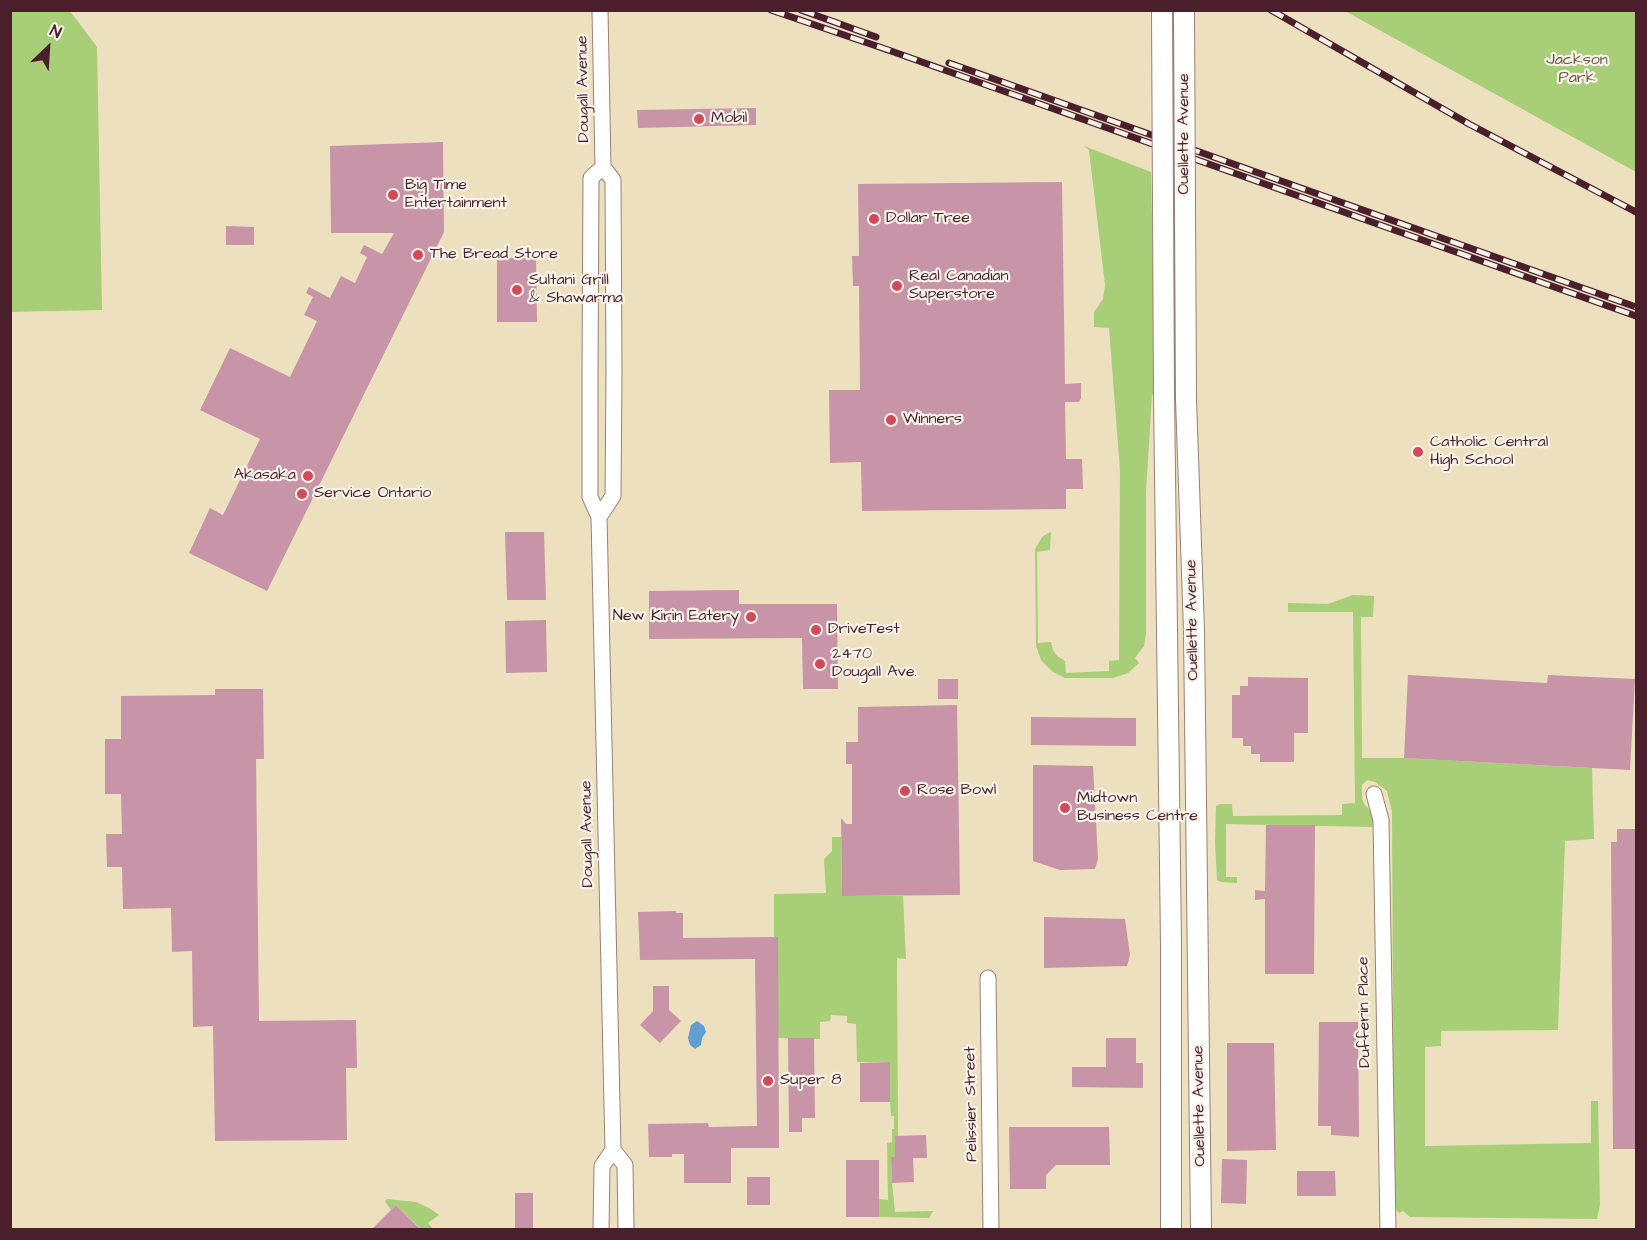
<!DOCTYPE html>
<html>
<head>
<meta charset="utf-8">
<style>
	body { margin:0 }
	#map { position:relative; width:1647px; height:1240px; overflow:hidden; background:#ece0bf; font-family:"Architects Daughter",sans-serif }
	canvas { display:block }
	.frame { position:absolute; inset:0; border:12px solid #4a1f2b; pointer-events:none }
	.north { position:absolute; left:18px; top:18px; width:60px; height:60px; -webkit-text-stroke:4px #f7f3e8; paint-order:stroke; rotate:25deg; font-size:16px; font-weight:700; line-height:24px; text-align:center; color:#4a1f2b }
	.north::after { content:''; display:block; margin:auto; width:21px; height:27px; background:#4a1f2b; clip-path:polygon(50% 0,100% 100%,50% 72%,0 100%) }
</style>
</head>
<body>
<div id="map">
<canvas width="1647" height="1240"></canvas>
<div class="frame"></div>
<div class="north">N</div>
</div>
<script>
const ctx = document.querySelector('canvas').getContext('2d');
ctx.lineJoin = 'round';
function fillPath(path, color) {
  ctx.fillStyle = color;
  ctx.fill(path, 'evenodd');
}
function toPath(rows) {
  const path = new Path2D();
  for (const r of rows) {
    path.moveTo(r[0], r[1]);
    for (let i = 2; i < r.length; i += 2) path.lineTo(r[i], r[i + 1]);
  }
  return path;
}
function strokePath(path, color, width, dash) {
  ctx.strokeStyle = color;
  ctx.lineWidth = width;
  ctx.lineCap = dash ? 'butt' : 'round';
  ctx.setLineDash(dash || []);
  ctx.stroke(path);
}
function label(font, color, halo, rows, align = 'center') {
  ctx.font = font + ' "Architects Daughter",sans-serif';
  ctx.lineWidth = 4.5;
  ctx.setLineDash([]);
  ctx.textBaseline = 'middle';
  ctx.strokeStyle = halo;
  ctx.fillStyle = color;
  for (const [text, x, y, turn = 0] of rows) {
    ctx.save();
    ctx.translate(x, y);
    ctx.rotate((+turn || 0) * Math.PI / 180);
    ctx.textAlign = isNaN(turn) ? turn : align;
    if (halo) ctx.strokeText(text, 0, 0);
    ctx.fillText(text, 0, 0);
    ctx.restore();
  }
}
fillPath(toPath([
	[10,11,70,11,97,47,102,310,11,312],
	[1345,11,1636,11,1636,172],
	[1084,146,1151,172,1156,394,1152,395,1146,492,1146,634,1144,646,1135,658,1139,663,1128,673,1113,678,1065,678,1053,672,1041,660,1036,646,1035,549,1042,537,1048,533,1051,532,1050,550,1037,552,1038,643,1051,642,1053,650,1057,656,1065,661,1066,673,1109,671,1109,661,1119,660,1120,471,1109,328,1094,327,1094,312,1103,299,1105,285,1089,150],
	[1353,595,1374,596,1373,617,1361,617,1362,758,1404,758,1592,768,1594,839,1565,841,1558,1030,1441,1031,1441,1046,1425,1047,1425,1146,1591,1143,1591,1101,1598,1101,1600,1205,1597,1219,1410,1217,1403,1211,1399,1213,1394,1207,1392,812,1387,791,1375,782,1367,780,1362,785,1362,799,1365,805,1374,815,1372,827,1226,824,1226,877,1237,877,1237,883,1221,882,1217,880,1215,842,1216,806,1220,804,1232,804,1233,816,1342,815,1342,804,1355,803,1353,612,1288,612,1288,603,1328,604],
	[832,837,841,837,842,896,903,896,906,959,897,958,898,1136,895,1137,895,1157,891,1157,892,1183,895,1212,933,1211,929,1218,879,1217,879,1199,888,1200,887,1143,892,1142,892,1129,894,1129,894,1116,891,1116,890,1102,890,1062,857,1062,856,1024,847,1023,847,1016,831,1015,830,1021,820,1022,820,1039,778,1038,778,937,774,937,774,894,826,893,824,859,832,851],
	[387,1199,416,1202,431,1209,439,1215,428,1223,433,1229,421,1229,396,1205,391,1210,385,1201]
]), '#a8ce78');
fillPath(toPath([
	[697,1021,704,1026,706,1032,702,1038,701,1045,695,1049,690,1045,688,1038,691,1025]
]), '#629ed2');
fillPath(toPath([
	[756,108,756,125,638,128,637,110],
	[443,142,444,232,267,591,189,553,210,508,223,515,260,439,200,410,230,348,290,377,317,321,304,315,313,297,306,293,309,287,330,298,341,276,355,283,367,257,360,253,364,245,382,254,394,233,331,233,330,146],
	[1062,182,1065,384,1081,383,1081,398,1079,402,1065,402,1066,459,1082,459,1083,489,1066,489,1066,509,862,511,861,462,830,463,829,390,860,390,859,286,853,286,852,256,859,256,858,184],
	[226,226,254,227,254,245,226,245],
	[497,258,536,258,537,322,497,322],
	[505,532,544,532,546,600,507,600],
	[739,590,739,604,837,604,838,689,803,689,802,638,649,639,649,591],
	[546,620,547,672,506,673,505,621],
	[1408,675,1547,683,1548,675,1635,679,1630,770,1404,758],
	[1248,677,1308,678,1308,733,1294,733,1294,762,1260,762,1260,754,1251,754,1251,746,1243,746,1243,738,1232,738,1232,695,1240,695,1240,686,1248,686],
	[938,679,958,679,958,699,938,699],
	[215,689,263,689,264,759,256,759,259,1021,356,1020,357,1068,346,1068,347,1140,215,1141,213,1026,193,1027,192,951,172,952,171,908,123,909,122,867,107,867,106,834,122,834,121,794,105,794,105,739,121,739,121,696,215,695],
	[957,705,960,895,842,896,841,818,846,824,852,824,852,764,846,764,846,742,858,742,858,707],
	[1031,717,1136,718,1136,746,1031,745],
	[1033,765,1093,766,1098,859,1095,869,1060,870,1033,861],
	[1266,825,1315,825,1314,974,1265,974,1265,899,1255,900,1255,890,1265,891],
	[1617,829,1636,829,1636,1149,1613,1149,1611,842,1617,842],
	[676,911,676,913,683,913,683,938,778,937,779,1148,731,1148,731,1183,684,1183,684,1154,672,1154,672,1157,649,1157,648,1124,708,1123,709,1127,757,1126,755,959,640,960,638,912],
	[1044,917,1125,919,1130,955,1127,966,1044,968],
	[653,986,669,986,669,1010,681,1021,660,1043,640,1025,653,1011],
	[1319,1022,1358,1022,1359,1137,1331,1135,1331,1126,1318,1126],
	[788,1038,814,1038,815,1118,802,1118,802,1132,789,1132],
	[1106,1038,1136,1038,1136,1063,1143,1063,1143,1088,1072,1087,1072,1067,1106,1067],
	[1227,1043,1274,1043,1276,1150,1227,1151],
	[890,1062,890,1102,860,1102,860,1063],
	[1009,1127,1109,1127,1110,1165,1056,1165,1046,1175,1046,1189,1010,1189],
	[926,1135,927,1158,913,1158,914,1182,892,1183,891,1157,895,1157,895,1136],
	[1222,1159,1247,1160,1246,1204,1221,1203],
	[846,1160,879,1160,879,1217,846,1217],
	[1297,1171,1335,1171,1336,1196,1297,1196],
	[747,1177,770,1177,770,1205,747,1205],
	[515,1193,533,1193,533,1230,515,1230],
	[396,1205,421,1230,371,1230]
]), '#c794a8');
const minor = toPath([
	[599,517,613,496,614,373,613,180,603,167,600,10],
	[1374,794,1381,820,1388,1230],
	[988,978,991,1230],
	[613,1150,625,1165,626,1230],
	[601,1230,602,1166,613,1150,599,517,590,497,590,373,591,178,603,167]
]);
const major = toPath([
	[1164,396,1171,944,1171,1230],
	[1186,399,1194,631,1201,1230]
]);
strokePath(minor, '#9b8075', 17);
strokePath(major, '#9b8075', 22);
strokePath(minor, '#fff', 15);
strokePath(major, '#fff', 20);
const rail = toPath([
	[771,10,891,51,1636,316],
	[801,10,876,37],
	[1271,10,1469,124,1636,212],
	[949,63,1636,307]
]);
strokePath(rail, '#4a1f2b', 7);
strokePath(rail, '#f7f3e8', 4.5, [14]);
const majorBridge = toPath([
	[1162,10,1164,396],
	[1184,10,1186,399]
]);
strokePath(majorBridge, '#9b8075', 22, []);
strokePath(majorBridge, '#fff', 20);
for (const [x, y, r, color] of [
	[699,119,6,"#d1495b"],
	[393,195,6,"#d1495b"],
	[874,219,6,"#d1495b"],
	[418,255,6,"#d1495b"],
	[897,286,6,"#d1495b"],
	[517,290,6,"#d1495b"],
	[891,420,6,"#d1495b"],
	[1418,452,6,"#d1495b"],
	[308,476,6,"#d1495b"],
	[302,494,6,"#d1495b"],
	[751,617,6,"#d1495b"],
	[816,630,6,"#d1495b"],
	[820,664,6,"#d1495b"],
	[905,791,6,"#d1495b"],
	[1065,808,6,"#d1495b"],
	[768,1081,6,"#d1495b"]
]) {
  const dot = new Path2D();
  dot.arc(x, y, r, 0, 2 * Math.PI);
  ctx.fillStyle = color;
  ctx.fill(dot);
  strokePath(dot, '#f7f3e8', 2);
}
label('16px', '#665442', '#f7f3e8', [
	["Jackson",1577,61],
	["Park",1577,79]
]);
label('16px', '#4a1f2b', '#f7f3e8', [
	["Dougall Avenue",584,89,-91],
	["Ouellette Avenue",1185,134,-90],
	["Ouellette Avenue",1193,620,-91],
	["Dougall Avenue",588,834,-91],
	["Dufferin Place",1365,1012,-91],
	["Pelissier Street",972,1104,-91],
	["Ouellette Avenue",1200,1106,-91]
]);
label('16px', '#4a1f2b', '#f7f3e8', [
	["Mobil",711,119],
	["Big Time",405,186],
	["Entertainment",405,204],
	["Dollar Tree",886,219],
	["The Bread Store",430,255],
	["Real Canadian",909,277],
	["Superstore",909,295],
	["Sultani Grill",529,281],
	["& Shawarma",529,299],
	["Winners",903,420],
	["Catholic Central",1430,443],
	["High School",1430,461],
	["Akasaka",296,476,"right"],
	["Service Ontario",314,494],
	["New Kirin Eatery",739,617,"right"],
	["DriveTest",828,630],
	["2470",832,655],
	["Dougall Ave.",832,673],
	["Rose Bowl",917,791],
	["Midtown",1077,799],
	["Business Centre",1077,817],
	["Super 8",780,1081]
], 'left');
</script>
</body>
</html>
